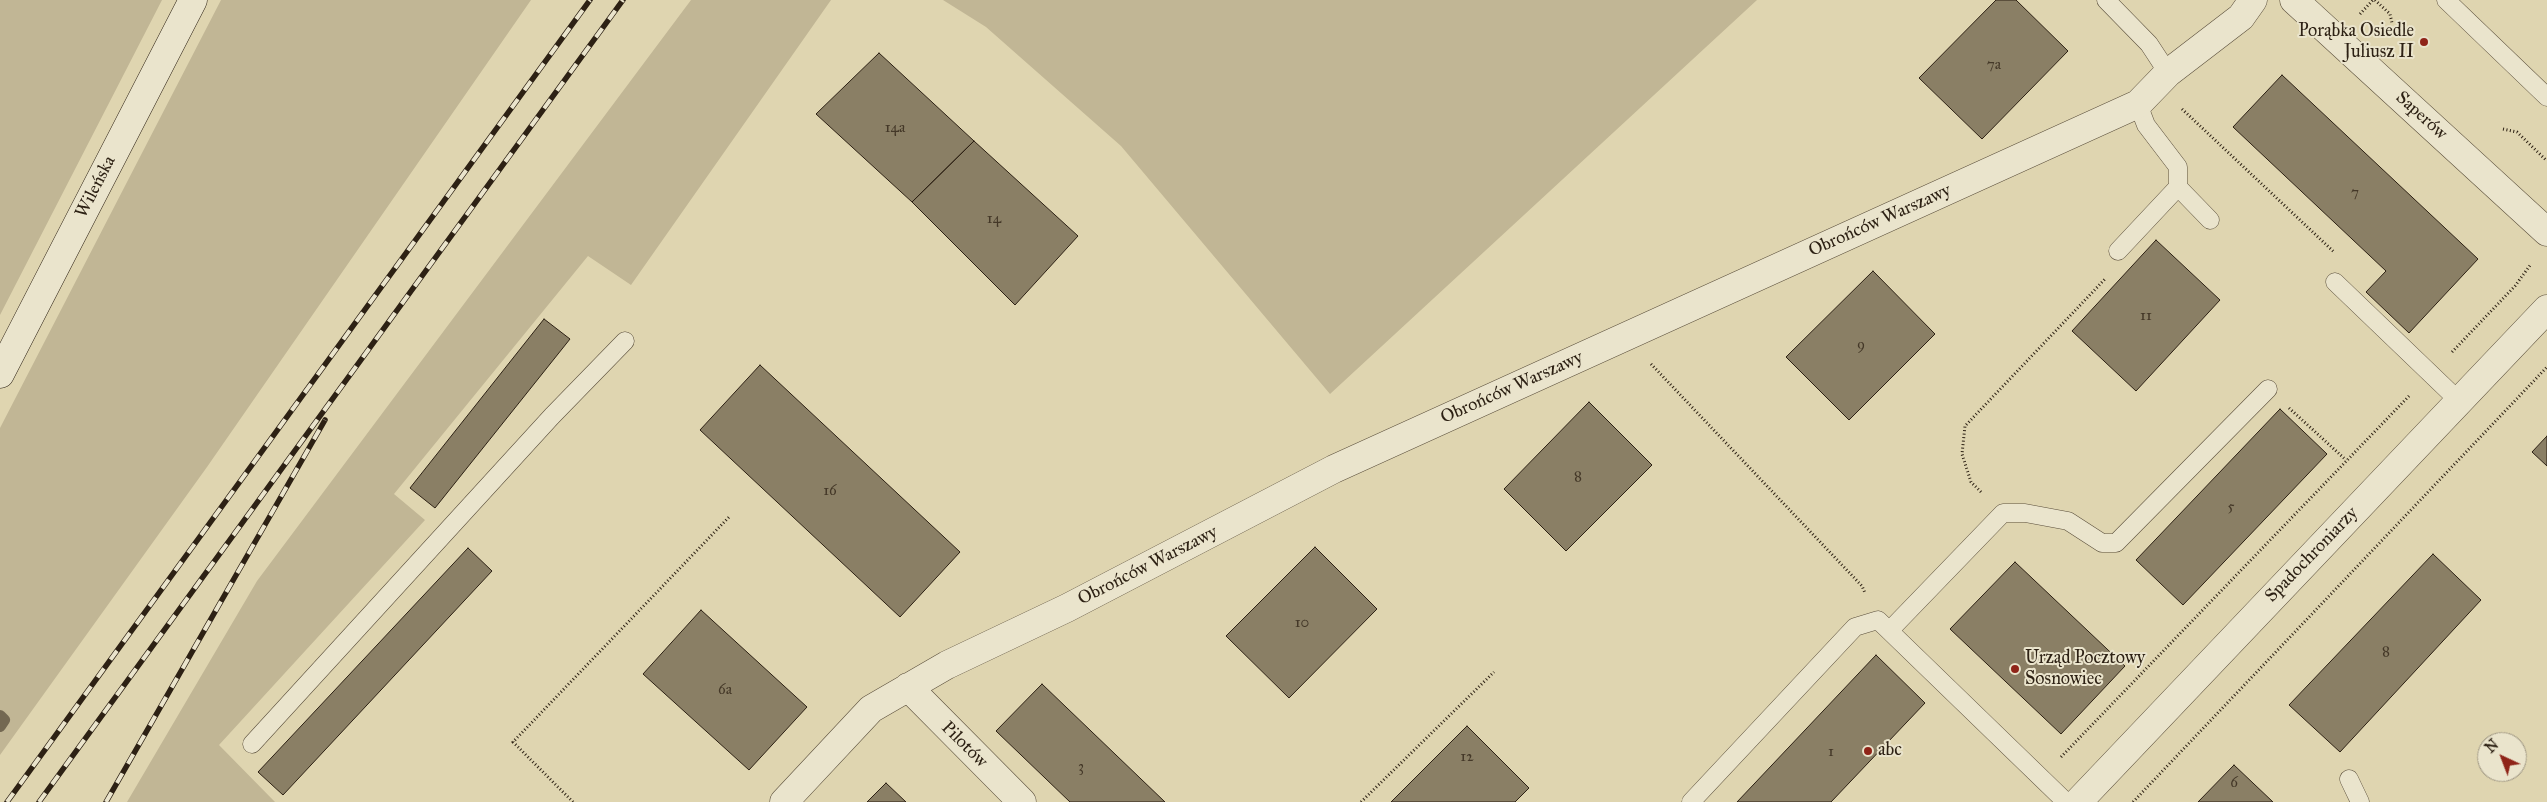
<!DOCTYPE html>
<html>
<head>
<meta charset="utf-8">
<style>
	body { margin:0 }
	#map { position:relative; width:2547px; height:802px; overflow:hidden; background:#dfd5b0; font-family:"IM FELL Great Primer",serif }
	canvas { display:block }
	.north { position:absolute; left:2477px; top:732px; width:50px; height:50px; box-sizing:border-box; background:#eae4cc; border:1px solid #9e9682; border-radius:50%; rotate:317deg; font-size:14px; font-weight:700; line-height:20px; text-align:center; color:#2d2114 }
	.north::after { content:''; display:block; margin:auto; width:18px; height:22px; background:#8f2418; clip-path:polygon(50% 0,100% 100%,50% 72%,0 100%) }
</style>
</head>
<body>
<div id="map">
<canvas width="2547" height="802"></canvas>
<div class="north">N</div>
</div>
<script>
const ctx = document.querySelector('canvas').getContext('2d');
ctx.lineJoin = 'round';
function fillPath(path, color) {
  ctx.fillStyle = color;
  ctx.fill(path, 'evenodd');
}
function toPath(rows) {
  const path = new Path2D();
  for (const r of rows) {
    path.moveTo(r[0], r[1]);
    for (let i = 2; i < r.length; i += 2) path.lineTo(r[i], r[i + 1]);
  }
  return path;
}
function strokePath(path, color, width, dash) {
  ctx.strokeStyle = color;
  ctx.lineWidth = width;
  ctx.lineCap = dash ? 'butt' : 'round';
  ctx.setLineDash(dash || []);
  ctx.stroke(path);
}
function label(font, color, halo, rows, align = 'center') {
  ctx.font = font + ' "IM FELL Great Primer",serif';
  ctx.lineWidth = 4;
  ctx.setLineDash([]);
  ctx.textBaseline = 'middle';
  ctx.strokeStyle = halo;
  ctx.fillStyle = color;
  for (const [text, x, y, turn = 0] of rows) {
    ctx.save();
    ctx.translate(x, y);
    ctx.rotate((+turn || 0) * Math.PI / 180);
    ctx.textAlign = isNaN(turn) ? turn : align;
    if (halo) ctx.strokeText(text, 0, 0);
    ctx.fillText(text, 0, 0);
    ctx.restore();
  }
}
fillPath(toPath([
	[0,0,162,0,0,315],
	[221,0,531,0,207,467,0,755,0,428],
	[691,0,831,0,631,285,588,256,394,494,425,520,219,745,275,802,127,802,257,581],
	[943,0,1757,0,1330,394,1121,146,986,27]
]), '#c1b695');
strokePath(toPath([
	[0,716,4,720,0,726]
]), '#736852', 12);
const building = toPath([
	[1996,0,2016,0,2068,51,1982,139,1919,78,1996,0],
	[879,53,974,141,912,202,816,114,879,53],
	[2282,75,2478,259,2409,333,2366,292,2386,271,2233,127,2282,75],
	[974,141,1078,236,1015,305,912,202,974,141],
	[2156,240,2220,300,2136,391,2072,331,2156,240],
	[1873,271,1935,334,1849,420,1786,357,1873,271],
	[544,319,570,339,435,508,410,488,544,319],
	[760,365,960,552,900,617,700,430,760,365],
	[1589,402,1652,465,1566,551,1504,489,1589,402],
	[2280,409,2327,454,2183,605,2136,560,2280,409],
	[2547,436,2547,466,2532,452,2547,436],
	[1315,547,1377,609,1289,698,1226,636,1315,547],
	[468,548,492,571,283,795,258,772,468,548],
	[2433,554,2481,600,2340,752,2289,705,2433,554],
	[2015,562,2125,666,2061,734,1950,629,2015,562],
	[701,610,807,707,749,770,643,674,701,610],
	[1876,655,1925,703,1831,802,1737,802,1876,655],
	[1042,684,1165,802,1070,802,996,731,1042,684],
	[1467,726,1529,788,1515,802,1391,802,1467,726],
	[2234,765,2273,802,2198,802,2234,765],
	[886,783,906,802,867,802,886,783]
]);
fillPath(building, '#8a7f65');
strokePath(building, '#2d2114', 1);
const lane = toPath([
	[2106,0,2149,44,2168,73],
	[2446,0,2547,97],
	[2138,104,2146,125,2178,167,2178,187,2210,220],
	[2118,251,2178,187],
	[2335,282,2459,401],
	[1890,630,2003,513,2025,513,2068,521,2102,543,2116,543,2268,389],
	[252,744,552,416,625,341],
	[2349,779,2360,802],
	[1691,802,1855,627,1878,620,2066,802]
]);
const street = toPath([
	[2294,0,2547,232],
	[908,687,1022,802],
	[784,802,871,709,947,665,1067,608,1334,469,2138,104,2168,73,2241,17,2253,0],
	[2078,802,2547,309]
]);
const secondary = toPath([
	[0,374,193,0]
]);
strokePath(lane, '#5a4e3b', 19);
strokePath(street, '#5a4e3b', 29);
strokePath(secondary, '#2d2114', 29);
strokePath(toPath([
	[2375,0,2390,14,2392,23],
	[2360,14,2373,0],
	[2182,109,2334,252],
	[2503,129,2517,132,2547,161],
	[2452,352,2515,286,2531,264],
	[1651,364,1862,586,1865,593],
	[2289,408,2346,460],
	[1981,492,1971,482,1962,454,1965,426,2106,278],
	[2061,757,2409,396],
	[573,802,513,742,730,516],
	[1361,802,1494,672],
	[2133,802,2547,367]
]), '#2d2114', 3, [1, 2.5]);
strokePath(lane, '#eae4cc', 18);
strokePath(street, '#eae4cc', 28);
strokePath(secondary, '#eae4cc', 28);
const rail = toPath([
	[7,802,590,0],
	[39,802,623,0],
	[106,802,325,420]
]);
strokePath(rail, '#2d2114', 5.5);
strokePath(rail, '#eae4cc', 4, [11]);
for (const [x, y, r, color] of [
	[2424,42,5,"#8f2418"],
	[2015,669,5,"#8f2418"],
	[1868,751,5,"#8f2418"]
]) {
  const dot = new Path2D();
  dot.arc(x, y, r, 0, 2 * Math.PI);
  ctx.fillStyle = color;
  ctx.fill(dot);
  strokePath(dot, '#eae4cc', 2);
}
label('15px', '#443828', null, [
	["7a",1994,65],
	["14a",895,128],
	["7",2355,193],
	["14",994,219],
	["11",2146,316],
	["9",1861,345],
	["8",1578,477],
	["16",830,491],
	["5",2231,507],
	["10",1302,623],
	["8",2386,652],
	["6a",725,690],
	["1",1831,752],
	["12",1467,757],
	["3",1081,767],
	["6",2234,783]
]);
label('18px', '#2d2114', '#eae4cc', [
	["Porąbka Osiedle",2414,32,"right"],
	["Juliusz II",2414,53,"right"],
	["Urząd Pocztowy",2025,659],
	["Sosnowiec",2025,680],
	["abc",1878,751]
], 'left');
label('18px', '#2d2114', '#eae4cc', [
	["Saperów",2421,116,42],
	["Wileńska",96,187,-63],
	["Obrońców Warszawy",1880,221,-24],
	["Obrońców Warszawy",1512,388,-24],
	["Spadochroniarzy",2312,555,-46],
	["Obrońców Warszawy",1148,566,-27],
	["Pilotów",964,745,45]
]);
</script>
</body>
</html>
